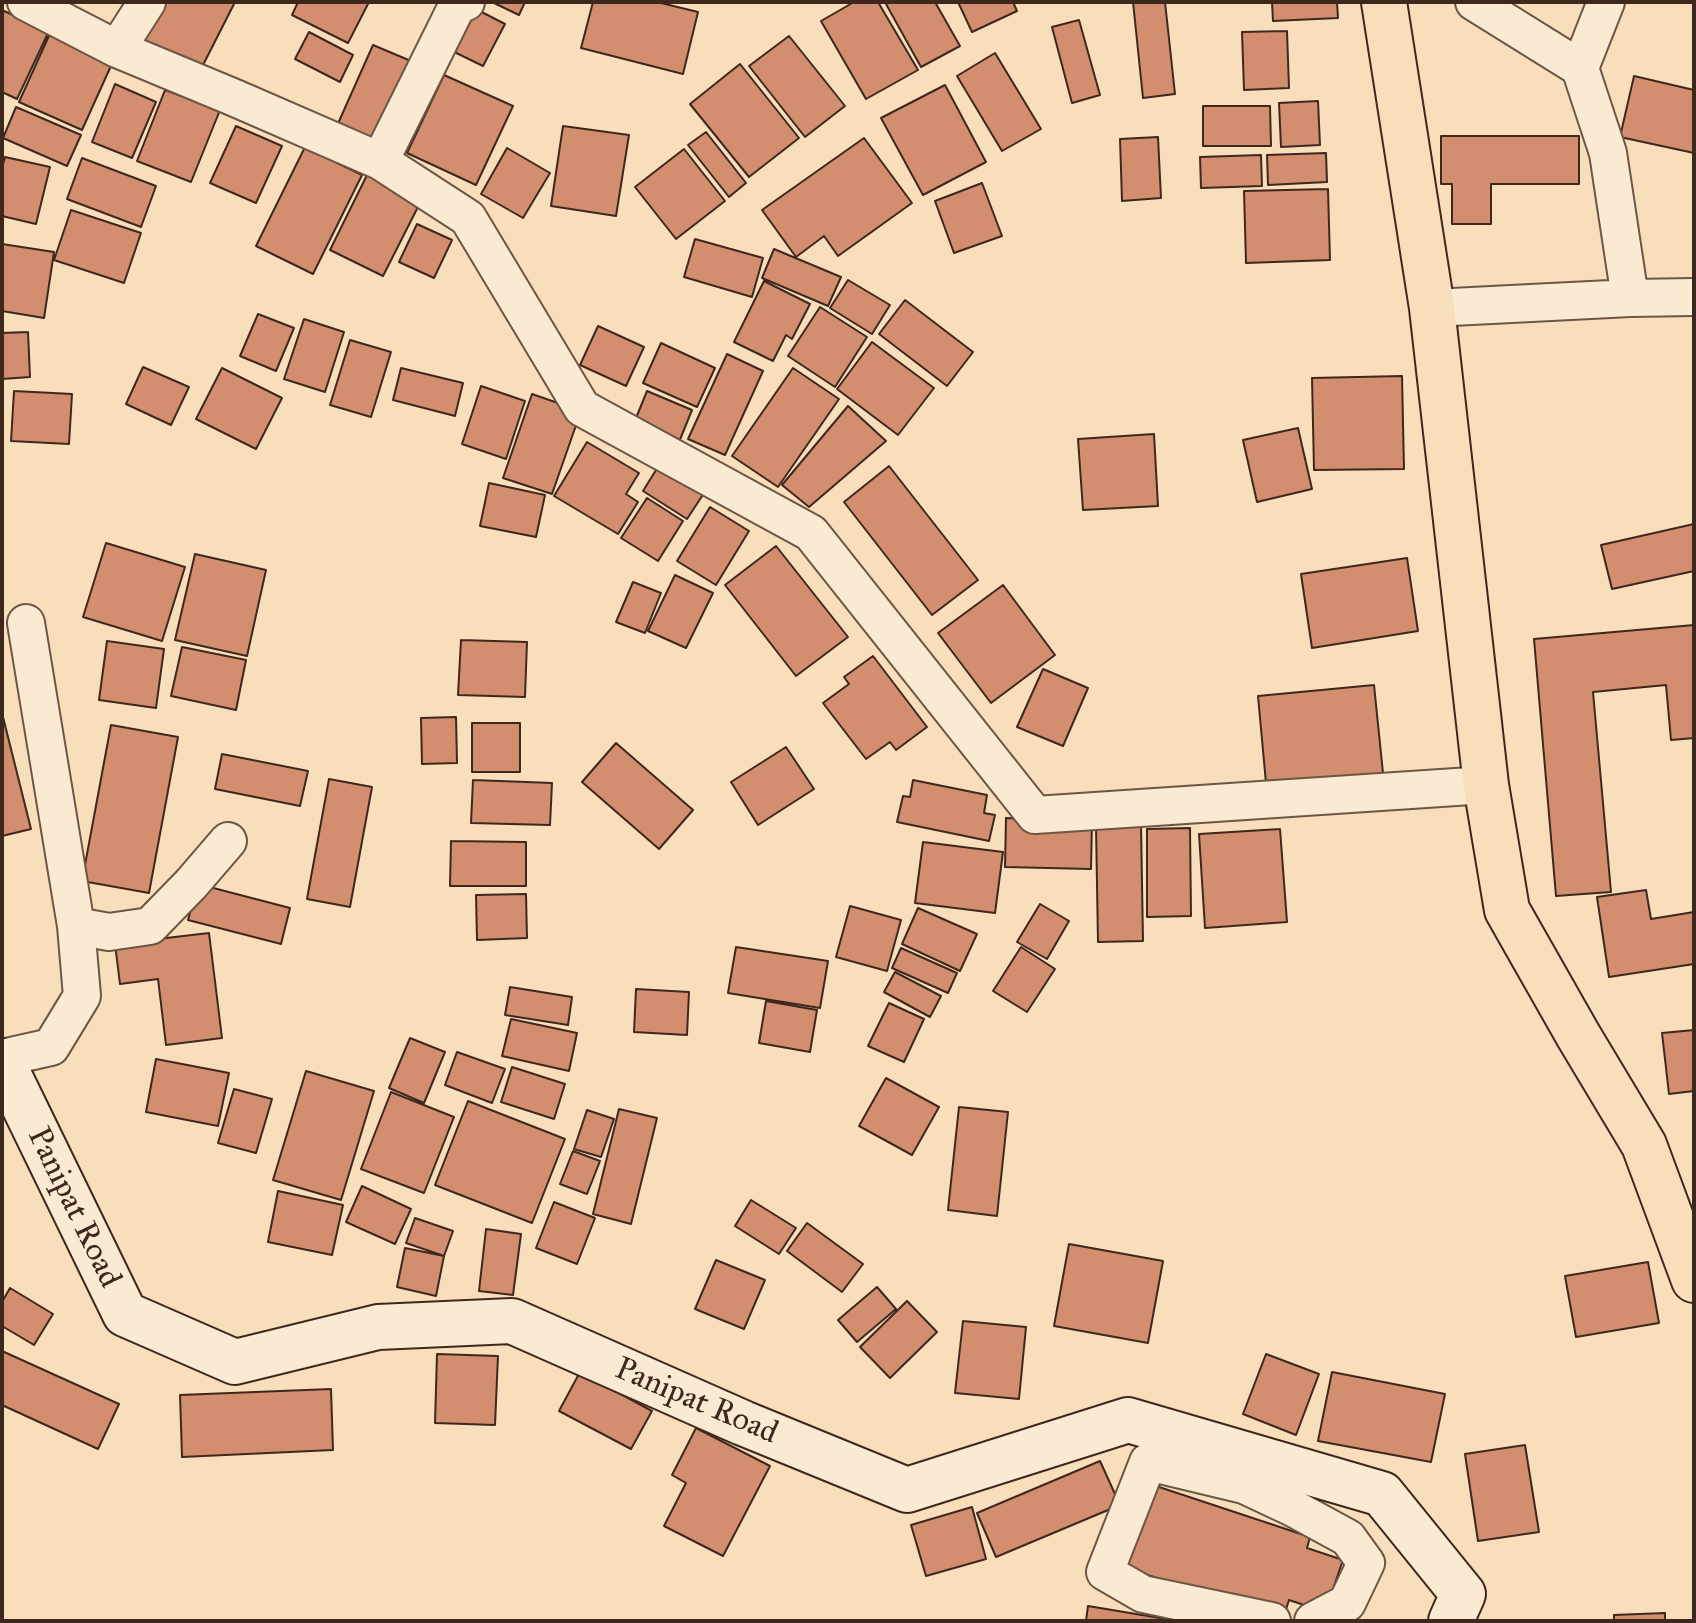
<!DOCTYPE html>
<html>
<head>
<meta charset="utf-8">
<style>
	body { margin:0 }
	#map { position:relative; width:1696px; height:1623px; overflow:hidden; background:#f8deba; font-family:"IM FELL Great Primer",serif }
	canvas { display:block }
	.frame { position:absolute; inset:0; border:4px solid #3e281e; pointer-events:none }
</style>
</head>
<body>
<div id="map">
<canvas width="1696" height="1623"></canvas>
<div class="frame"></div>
</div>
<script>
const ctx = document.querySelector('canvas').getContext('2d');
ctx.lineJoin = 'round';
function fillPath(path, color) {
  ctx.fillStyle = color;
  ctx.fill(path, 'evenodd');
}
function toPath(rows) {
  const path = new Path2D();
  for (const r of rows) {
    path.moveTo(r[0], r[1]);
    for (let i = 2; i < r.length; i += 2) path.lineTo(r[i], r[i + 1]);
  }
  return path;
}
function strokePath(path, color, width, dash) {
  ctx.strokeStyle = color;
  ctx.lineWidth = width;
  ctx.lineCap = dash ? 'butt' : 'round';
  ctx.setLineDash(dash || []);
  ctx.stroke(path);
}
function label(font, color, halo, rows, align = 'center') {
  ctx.font = font + ' "IM FELL Great Primer",serif';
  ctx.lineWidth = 6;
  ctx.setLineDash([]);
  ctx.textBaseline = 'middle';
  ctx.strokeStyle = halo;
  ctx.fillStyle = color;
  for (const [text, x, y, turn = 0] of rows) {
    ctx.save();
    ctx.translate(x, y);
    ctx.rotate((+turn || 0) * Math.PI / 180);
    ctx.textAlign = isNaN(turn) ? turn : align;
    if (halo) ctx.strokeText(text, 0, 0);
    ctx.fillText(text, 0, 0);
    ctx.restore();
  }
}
const building = toPath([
	[157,2,235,2,200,71,138,40,157,2],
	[298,2,369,2,348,43,292,15,298,2],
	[492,2,525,2,519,15,492,2],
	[593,2,657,2,698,12,683,74,581,48,593,2],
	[854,2,878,2,918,70,866,99,821,21,854,2],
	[891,2,935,2,960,46,921,67,886,4,891,2],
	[958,2,1013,2,1017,11,972,32,958,2],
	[1133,2,1165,2,1175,94,1143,98,1133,2],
	[1272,2,1337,2,1338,18,1273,21,1272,2],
	[466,4,505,24,483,66,444,47,466,4],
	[4,11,49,31,17,99,2,92,2,15,4,11],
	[1079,20,1100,95,1072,103,1052,27,1079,20],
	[52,29,115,57,82,130,19,102,52,29],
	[1287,31,1289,88,1244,90,1242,32,1287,31],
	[309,32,353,55,340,82,295,59,309,32],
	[789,36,845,106,805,137,749,66,789,36],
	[373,45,418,64,382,148,336,128,373,45],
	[995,53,1041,129,1002,151,957,76,995,53],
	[740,64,799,138,749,177,690,104,740,64],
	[444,75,513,106,476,185,407,153,444,75],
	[1634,76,1694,90,1694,153,1620,137,1634,76],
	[115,84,156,102,132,158,92,142,115,84],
	[945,85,986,162,923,195,881,118,945,85],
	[165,90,220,110,191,182,137,161,165,90],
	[1318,101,1320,145,1281,147,1279,103,1318,101],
	[1203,106,1270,106,1271,146,1203,146,1203,106],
	[16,107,81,135,67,166,3,138,16,107],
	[236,126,282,146,256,203,210,183,236,126],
	[563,126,629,135,616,216,551,206,563,126],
	[706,132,746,183,729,197,688,145,706,132],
	[1441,136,1579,136,1579,184,1491,184,1491,224,1452,224,1452,184,1441,184,1441,136],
	[1158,137,1161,198,1122,201,1120,139,1158,137],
	[864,138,912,203,838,256,824,236,796,257,762,210,864,138],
	[305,147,362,175,313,274,256,246,305,147],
	[507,148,550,173,523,218,481,194,507,148],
	[684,149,725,201,676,239,635,187,684,149],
	[1326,153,1327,182,1268,185,1267,155,1326,153],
	[1261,155,1262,186,1201,188,1200,157,1261,155],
	[5,157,50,167,36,224,2,216,2,168,5,157],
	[82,158,156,186,141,227,67,199,82,158],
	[368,173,422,199,383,276,330,250,368,173],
	[982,183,1002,236,954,253,935,201,982,183],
	[1328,189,1330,260,1246,263,1244,191,1328,189],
	[71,210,141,233,124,283,54,260,71,210],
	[417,224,452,240,434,278,399,262,417,224],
	[695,239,763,258,752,297,684,277,695,239],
	[2,244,54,252,44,318,2,311,2,244],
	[774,249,841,277,828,306,762,278,774,249],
	[848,280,890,305,872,334,830,308,848,280],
	[764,281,810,304,792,339,786,335,773,361,734,342,764,281],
	[905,300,973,352,947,386,879,334,905,300],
	[820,307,867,337,835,387,788,356,820,307],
	[258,314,294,328,276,371,240,356,258,314],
	[304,319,344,332,325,392,284,379,304,319],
	[598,326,644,347,626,386,580,365,598,326],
	[28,332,30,377,2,379,2,333,28,332],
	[350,340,391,352,371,417,330,405,350,340],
	[872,342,934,388,898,435,837,389,872,342],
	[661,343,715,368,697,407,643,383,661,343],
	[727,354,763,371,725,455,688,439,727,354],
	[143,367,189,387,171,425,126,404,143,367],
	[222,368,282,398,256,449,196,419,222,368],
	[401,368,463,383,455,416,393,400,401,368],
	[793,368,839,399,778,487,732,456,793,368],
	[1402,376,1404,469,1314,470,1312,378,1402,376],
	[481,386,525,401,506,459,462,444,481,386],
	[14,391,72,394,69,444,11,441,14,391],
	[647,391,692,410,679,442,634,423,647,391],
	[532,394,581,411,552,494,503,478,532,394],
	[848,406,886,441,809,507,782,485,848,406],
	[1298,428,1312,489,1257,502,1243,440,1298,428],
	[1154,434,1158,506,1083,510,1078,439,1154,434],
	[587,442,639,473,626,494,638,502,618,534,554,496,587,442],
	[661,462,706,490,687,519,643,491,661,462],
	[889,466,978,580,932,615,844,502,889,466],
	[489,483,545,495,536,537,480,526,489,483],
	[647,498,683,521,658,561,621,538,647,498],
	[710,507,749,531,716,585,677,561,710,507],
	[1694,524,1694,571,1612,589,1601,545,1694,524],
	[106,543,185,567,162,641,83,617,106,543],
	[776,546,848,637,796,676,725,585,776,546],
	[195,554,266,570,247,656,175,640,195,554],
	[1407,558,1418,631,1312,648,1301,574,1407,558],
	[675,575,713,593,686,648,648,631,675,575],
	[633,582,661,593,645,633,616,622,633,582],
	[1003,585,1055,655,991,703,938,633,1003,585],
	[1694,625,1694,738,1671,740,1666,685,1593,692,1611,892,1556,896,1534,639,1694,625],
	[461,640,527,642,525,697,458,695,461,640],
	[107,641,164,649,156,708,99,700,107,641],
	[182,647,246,660,236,710,171,696,182,647],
	[873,656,927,727,896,750,890,742,866,759,823,703,849,684,844,677,873,656],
	[1043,669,1088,688,1063,746,1017,727,1043,669],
	[1374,685,1384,783,1267,794,1258,696,1374,685],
	[2,713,31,829,2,836,2,713],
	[456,717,457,763,422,764,421,718,456,717],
	[472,723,520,723,520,772,472,772,472,723],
	[111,725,178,737,149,893,82,881,111,725],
	[616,743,693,810,659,849,582,782,616,743],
	[786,747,814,789,758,825,731,782,786,747],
	[222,754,308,771,300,806,215,789,222,754],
	[329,779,372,787,350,907,307,899,329,779],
	[473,780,552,783,550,825,471,823,473,780],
	[913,780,987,795,984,813,995,815,989,841,897,822,903,796,910,797,913,780],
	[1006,818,1092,821,1091,869,1005,867,1006,818],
	[1141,825,1143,941,1098,942,1096,826,1141,825],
	[1190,828,1191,916,1147,917,1147,829,1190,828],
	[1280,829,1287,922,1205,928,1199,834,1280,829],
	[451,841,526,842,526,886,450,886,451,841],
	[923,842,1003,852,995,913,915,903,923,842],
	[198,884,290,908,281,944,188,920,198,884],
	[1646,890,1651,919,1694,912,1694,964,1609,977,1597,897,1646,890],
	[526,894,527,938,477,940,476,895,526,894],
	[1040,904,1069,921,1047,959,1017,942,1040,904],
	[850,906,901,920,887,971,836,957,850,906],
	[918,908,977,934,960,971,902,944,918,908],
	[209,933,222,1038,166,1045,158,979,120,984,115,944,209,933],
	[736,947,828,961,820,1008,728,993,736,947],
	[1021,947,1055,969,1027,1012,993,991,1021,947],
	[901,948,957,973,948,993,892,968,901,948],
	[895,972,941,996,930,1017,884,992,895,972],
	[510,987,572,997,568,1025,505,1015,510,987],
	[636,989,689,992,687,1035,634,1032,636,989],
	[766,1001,817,1010,810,1052,759,1043,766,1001],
	[889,1003,924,1019,904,1062,868,1046,889,1003],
	[511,1019,577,1033,569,1071,502,1056,511,1019],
	[1694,1030,1694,1091,1669,1094,1662,1033,1694,1030],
	[410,1038,445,1052,424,1103,389,1088,410,1038],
	[457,1052,505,1069,492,1103,445,1085,457,1052],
	[156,1059,229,1073,218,1126,146,1112,156,1059],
	[512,1067,565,1084,554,1119,501,1102,512,1067],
	[306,1071,374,1091,341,1200,273,1180,306,1071],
	[886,1078,939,1107,912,1155,859,1126,886,1078],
	[234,1089,272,1099,256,1153,218,1143,234,1089],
	[391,1092,454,1117,424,1193,361,1169,391,1092],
	[468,1101,565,1139,532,1223,435,1185,468,1101],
	[959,1107,1008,1112,997,1216,948,1210,959,1107],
	[619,1109,657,1118,631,1224,593,1214,619,1109],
	[587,1110,614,1119,601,1157,574,1149,587,1110],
	[573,1151,600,1161,587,1194,560,1184,573,1151],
	[362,1186,411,1209,395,1244,346,1222,362,1186],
	[278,1191,343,1205,332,1255,268,1242,278,1191],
	[751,1200,796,1228,779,1254,735,1226,751,1200],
	[554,1202,595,1218,577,1264,536,1248,554,1202],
	[415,1218,453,1231,444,1256,406,1243,415,1218],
	[807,1223,863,1264,842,1292,787,1251,807,1223],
	[486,1229,521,1234,513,1295,479,1291,486,1229],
	[1069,1244,1163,1261,1148,1343,1054,1326,1069,1244],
	[405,1248,444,1256,436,1296,397,1287,405,1248],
	[716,1260,765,1280,744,1329,695,1309,716,1260],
	[1648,1262,1659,1323,1576,1337,1565,1276,1648,1262],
	[877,1287,896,1309,857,1342,838,1320,877,1287],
	[10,1288,53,1314,34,1345,2,1326,2,1302,10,1288],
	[907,1301,937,1332,890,1378,860,1347,907,1301],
	[963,1321,1026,1327,1019,1399,955,1393,963,1321],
	[2,1351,119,1404,98,1449,2,1405,2,1351],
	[437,1354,498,1356,495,1425,435,1423,437,1354],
	[1266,1354,1319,1374,1296,1435,1243,1414,1266,1354],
	[580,1372,652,1411,631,1449,559,1411,580,1372],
	[1332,1372,1445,1394,1431,1462,1318,1441,1332,1372],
	[331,1389,333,1450,182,1457,180,1395,331,1389],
	[696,1428,770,1466,723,1556,664,1526,686,1483,672,1475,696,1428],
	[1525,1445,1539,1532,1478,1541,1465,1454,1525,1445],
	[1100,1461,1120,1505,996,1557,977,1513,1100,1461],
	[1153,1485,1310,1537,1307,1548,1343,1560,1325,1612,1289,1600,1283,1619,1126,1568,1153,1485],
	[972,1507,986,1559,926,1576,911,1525,972,1507],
	[1088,1606,1178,1621,1086,1621,1088,1606],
	[1665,1613,1665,1621,1614,1621,1614,1615,1665,1613]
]);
fillPath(building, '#d38e6f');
strokePath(building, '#3e281e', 2);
const street = toPath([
	[26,2,117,49,235,98,380,161,468,218,582,408,811,533,1035,815,1486,785],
	[1474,2,1580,68,1608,153,1630,298],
	[117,49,147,2],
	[1580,68,1606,2],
	[380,161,457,6,466,2],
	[1432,308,1630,298,1694,297],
	[76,926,109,932,150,926,191,884,228,841],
	[2,1058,51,1047,82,996,76,926,26,623],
	[1272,1621,1143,1594,1105,1572,1148,1462,1244,1485,1293,1508,1348,1538,1366,1563,1347,1603,1313,1621]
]);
const secondary = toPath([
	[2,1061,125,1314,235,1362,378,1327,512,1321,743,1423,907,1490,1128,1420,1382,1494,1463,1594,1451,1621]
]);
const highway = toPath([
	[1384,2,1432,308,1486,785,1507,910,1578,1035,1644,1145,1694,1280]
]);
strokePath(street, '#6c5645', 40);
strokePath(secondary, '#3e281e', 48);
strokePath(highway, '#3e281e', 48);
strokePath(street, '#faead2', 36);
strokePath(secondary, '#faead2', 44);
strokePath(highway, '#f8deba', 44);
label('32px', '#3e281e', '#faead2', [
	["Panipat Road",73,1208,64],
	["Panipat Road",696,1402,23]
]);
</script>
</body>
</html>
